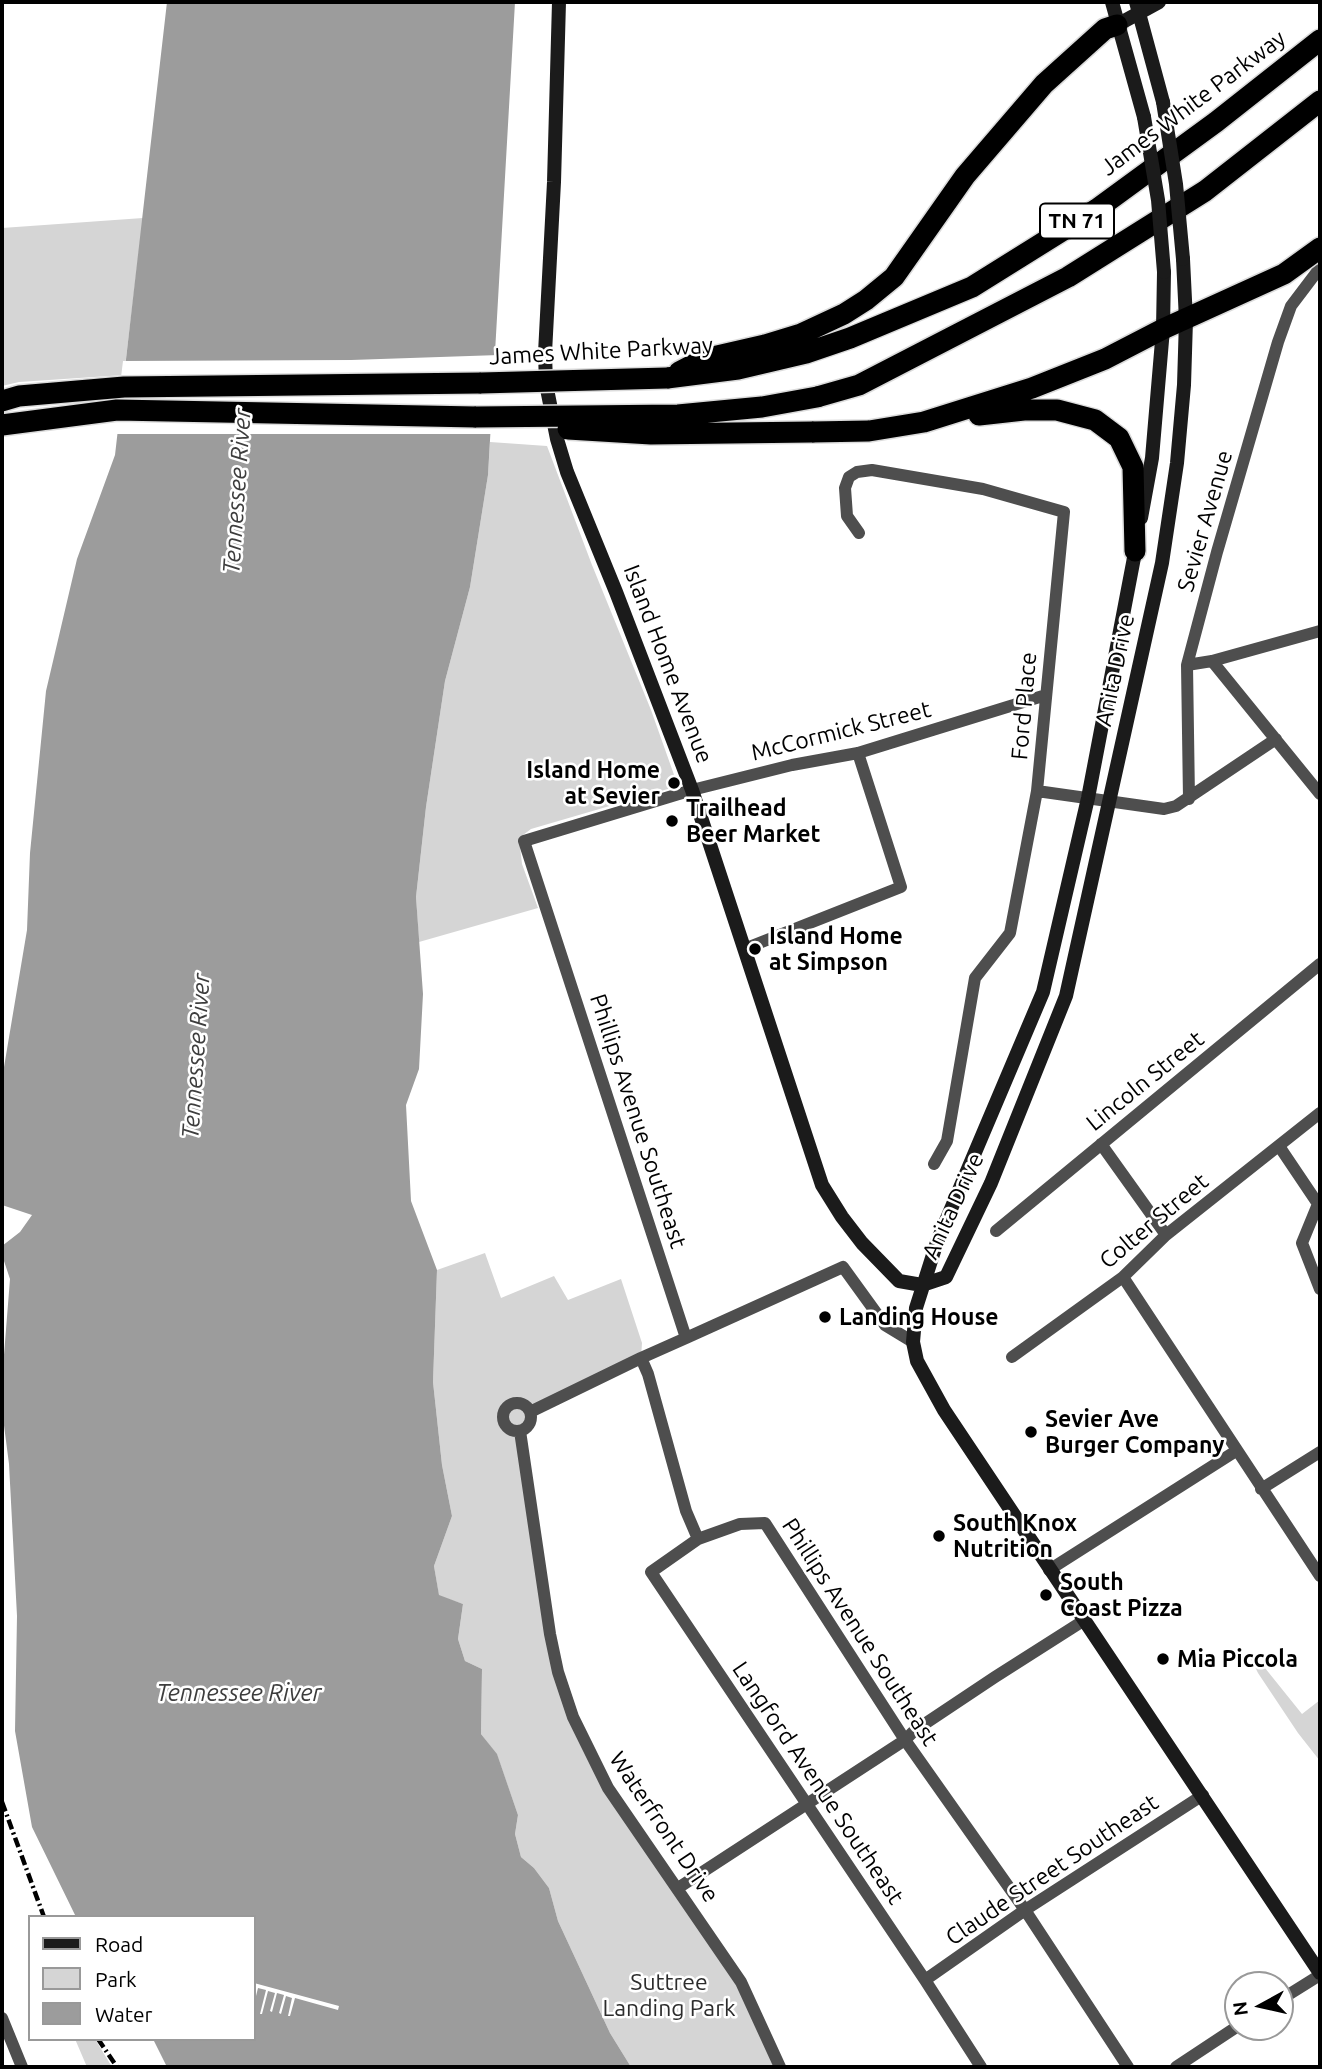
<!DOCTYPE html>
<html>
<head>
<meta charset="utf-8">
<style>
	body { margin:0 }
	#map { position:relative; width:1322px; height:2069px; overflow:hidden; background:#fff; font-family:Ubuntu,sans-serif }
	canvas { display:block }
	.frame { position:absolute; inset:0; border:4px solid #000; pointer-events:none }
	.legend { position:absolute; left:28px; top:1915px; width:228px; height:126px; box-sizing:border-box; background:#fff; border:2px solid #999; margin:0; padding:9px 12px; list-style:none; font-size:21px; color:#000 }
	.legend li { display:flex; align-items:center; gap:14px; height:35px }
	.legend b { width:35px; border:2px solid #999 }
	.north { position:absolute; left:1224px; top:1971px; width:70px; height:70px; box-sizing:border-box; background:#fff; border:2px solid #999; border-radius:50%; rotate:262deg; font-size:19px; font-weight:700; line-height:28px; text-align:center; color:#000 }
	.north::after { content:''; display:block; margin:auto; width:24px; height:32px; background:#000; clip-path:polygon(50% 0,100% 100%,50% 72%,0 100%) }
</style>
</head>
<body>
<div id="map">
<canvas width="1322" height="2069"></canvas>
<div class="frame"></div>
<ul class="legend">
<li><b style="height:9px;background:#1b1b1b"></b>Road</li>
<li><b style="height:19px;background:#d5d5d5"></b>Park</li>
<li><b style="height:19px;background:#9c9c9c"></b>Water</li>
</ul>
<div class="north">N</div>
</div>
<script>
const ctx = document.querySelector('canvas').getContext('2d');
ctx.lineJoin = 'round';
function fillPath(path, color) {
  ctx.fillStyle = color;
  ctx.fill(path, 'evenodd');
}
function toPath(rows) {
  const path = new Path2D();
  for (const r of rows) {
    if (r.length === 3) {
      path.moveTo(r[0] + r[2], r[1]);
      path.arc(r[0], r[1], r[2], 0, 2 * Math.PI);
      continue;
    }
    path.moveTo(r[0], r[1]);
    for (let i = 2; i < r.length; i += 2) path.lineTo(r[i], r[i + 1]);
  }
  return path;
}
function strokePath(path, color, width, dash) {
  ctx.strokeStyle = color;
  ctx.lineWidth = width;
  ctx.lineCap = dash ? 'butt' : 'round';
  ctx.setLineDash(dash || []);
  ctx.stroke(path);
}
function label(font, color, halo, rows, align = 'center') {
  ctx.font = font + ' Ubuntu,sans-serif';
  ctx.lineWidth = 5;
  ctx.setLineDash([]);
  ctx.textBaseline = 'middle';
  ctx.strokeStyle = halo;
  ctx.fillStyle = color;
  for (const [text, x, y, turn = 0] of rows) {
    ctx.save();
    ctx.translate(x, y);
    ctx.rotate((+turn || 0) * Math.PI / 180);
    ctx.textAlign = isNaN(turn) ? turn : align;
    if (halo) ctx.strokeText(text, 0, 0);
    ctx.fillText(text, 0, 0);
    ctx.restore();
  }
}
fillPath(toPath([
	[143,218,124,375,19,382,2,386,2,228],
	[490,442,547,446,592,565,651,710,678,786,531,829,519,838,522,864,538,908,419,942,416,897,426,807,445,681,470,587,488,475],
	[485,1253,501,1298,554,1276,568,1300,621,1279,642,1343,641,1358,531,1417,525,1429,550,1634,595,1764,728,1960,780,2067,631,2067,610,2033,558,1921,549,1888,534,1868,521,1857,515,1834,518,1815,497,1755,481,1734,482,1669,465,1661,458,1639,463,1604,439,1596,434,1566,452,1516,442,1465,433,1382,437,1270],
	[1248,1653,1265,1668,1302,1714,1320,1700,1320,1761,1298,1733,1258,1673],
	[75,2039,95,2039,112,2067,87,2067]
]), '#d5d5d5');
fillPath(toPath([
	[167,2,515,2,488,475,470,587,445,681,426,807,416,897,423,994,419,1069,406,1105,411,1201,437,1270,433,1382,442,1465,452,1516,434,1566,439,1595,463,1604,458,1639,465,1661,482,1669,481,1734,497,1754,518,1815,515,1834,521,1857,534,1868,549,1888,558,1921,610,2033,631,2067,167,2067,153,2039,254,2039,254,1917,76,1917,32,1827,15,1731,17,1616,9,1464,2,1410,2,1380,10,1279,2,1255,2,1246,20,1232,32,1215,2,1205,2,1079,27,930,30,853,46,691,77,559,115,455]
]), '#9c9c9c');
fillPath(toPath([
	[499,355,494,434,114,434,123,361,351,360],
	[254,1983,339,2006,338,2010,295,1998,290,2016,288,2016,292,1998,286,1996,281,2014,279,2013,284,1995,277,1993,272,2012,270,2011,275,1993,268,1991,262,2014,260,2014,266,1990,258,1988,254,2004]
]), '#fff');
const highway = toPath([
	[679,372,704,359,765,345,801,334,844,314,866,300,894,277,965,176,1044,84,1105,29,1117,25],
	[667,378,738,369,806,353,850,338,972,287,1097,209,1216,122,1320,40],
	[817,397,859,385,1068,277,1205,191,1320,101],
	[2,401,19,396,124,387,481,383],
	[979,415,1024,410,1057,410,1095,420,1119,438,1133,467,1135,551],
	[2,425,117,410,476,417],
	[812,432,869,431,924,422,1032,388,1105,359,1163,329,1284,274,1320,248]
]);
strokePath(highway, '#dbdbdb', 24);
strokePath(toPath([
	[859,533,847,516,845,488,849,477,857,472,872,470,983,489,1064,512,1037,791,1010,933,975,978,947,1141,934,1164],
	[1212,661,1320,794],
	[1187,665,1212,661,1320,631],
	[1037,791,1164,809,1176,806,1276,739],
	[1189,799,1187,665,1217,552,1278,342,1291,306,1316,273,1320,270],
	[744,949,901,887,858,753],
	[1101,1144,1166,1235],
	[1279,1146,1318,1204],
	[1318,1204,1302,1243,1320,1289],
	[996,1231,1320,964],
	[1123,1277,1320,1576],
	[686,1338,843,1267,885,1325,913,1342],
	[1012,1357,1123,1277,1166,1235,1320,1113],
	[517,1417,14],
	[530,1412,641,1358],
	[520,1431,550,1634,558,1672,573,1717,608,1788,741,1982,780,2067],
	[1261,1489,1320,1452],
	[698,1539,686,1511,648,1374,641,1358,686,1338,524,841,692,790,792,765,858,753,1046,695],
	[1049,1570,1236,1451],
	[678,1888,905,1740,914,1731,995,1677,1083,1621],
	[925,1980,1025,1910,1203,1795],
	[1280,2000,1320,1975],
	[2,2018,22,2067],
	[981,2067,925,1980,651,1572,698,1539,740,1524,765,1523,905,1740,1025,1910,1128,2067],
	[1176,2067,1238,2026]
]), '#4e4e4e', 12);
strokePath(toPath([
	[559,2,554,182,545,353,546,384,557,439,567,472,616,592,692,790,822,1185,842,1217,862,1243,899,1281,922,1285],
	[1112,2,1144,117],
	[1136,2,1163,102],
	[1117,25,1159,2],
	[1141,518,1152,458,1163,329,1164,272],
	[1137,542,1088,798,1043,992,937,1242,916,1308,913,1342,917,1361,944,1410,1320,1973],
	[922,1285,946,1277,991,1183,1066,996,1162,563,1177,463,1184,385,1186,320,1183,259]
]), '#1b1b1b', 14);
strokePath(highway, '#000', 21);
strokePath(toPath([
	[2,1802,44,1917],
	[98,2039,117,2067]
]), '#000', 4.5, [10, 3.5, 2, 3.5]);
const highwayBridge = toPath([
	[481,383,667,378],
	[476,417,678,415,762,407,817,397],
	[568,429,651,434,812,432]
]);
strokePath(highwayBridge, '#dbdbdb', 24, []);
strokePath(toPath([
	[1163,102,1176,184,1183,259],
	[1144,117,1158,200,1164,272]
]), '#1b1b1b', 14);
strokePath(highwayBridge, '#000', 21);
for (const [x, y, r, color] of [
	[674,783,7,"#000"],
	[672,821,7,"#000"],
	[755,949,7,"#000"],
	[825,1317,7,"#000"],
	[1031,1432,7,"#000"],
	[939,1536,7,"#000"],
	[1046,1595,7,"#000"],
	[1163,1659,7,"#000"]
]) {
  const dot = new Path2D();
  dot.arc(x, y, r, 0, 2 * Math.PI);
  ctx.fillStyle = color;
  ctx.fill(dot);
  strokePath(dot, '#fff', 2.5);
}
for (const [x, y, w] of [
	[1077,221,74]
]) {
  const box = new Path2D();
  box.roundRect(x - w / 2, y - 17.5, w, 35, 5);
  ctx.fillStyle = '#fff';
  ctx.fill(box);
  strokePath(box, '#000', 2);
}
label('bold 21px', '#000', null, [
	["TN 71",1077,221]
]);
label('23px', '#000', '#fff', [
	["James White Parkway",1193,103,-37],
	["James White Parkway",601,351,-3],
	["Sevier Avenue",1205,521,-74],
	["Island Home Avenue",668,664,69],
	["Anita Drive",1115,670,-78],
	["Ford Place",1024,706,-85],
	["McCormick Street",841,731,-14],
	["Lincoln Street",1145,1081,-39],
	["Phillips Avenue Southeast",638,1121,72],
	["Anita Drive",953,1206,-65],
	["Colter Street",1154,1221,-40],
	["Phillips Avenue Southeast",860,1632,57],
	["Langford Avenue Southeast",818,1783,56],
	["Waterfront Drive",664,1827,56],
	["Claude Street Southeast",1052,1870,-34]
]);
label('bold 23px', '#000', '#fff', [
	["Island Home",660,770,"right"],
	["at Sevier",660,796,"right"],
	["Trailhead",686,808],
	["Beer Market",686,834],
	["Island Home",769,936],
	["at Simpson",769,962],
	["Landing House",839,1317],
	["Sevier Ave",1045,1419],
	["Burger Company",1045,1445],
	["South Knox",953,1523],
	["Nutrition",953,1549],
	["South",1060,1582],
	["Coast Pizza",1060,1608],
	["Mia Piccola",1177,1659]
], 'left');
label('23px', '#2c2c2c', '#fff', [
	["Suttree",669,1982],
	["Landing Park",669,2008]
]);
label('italic 24px', '#3d3d3d', '#fff', [
	["Tennessee River",237,491,-86],
	["Tennessee River",196,1056,-86],
	["Tennessee River",239,1693]
]);
</script>
</body>
</html>
